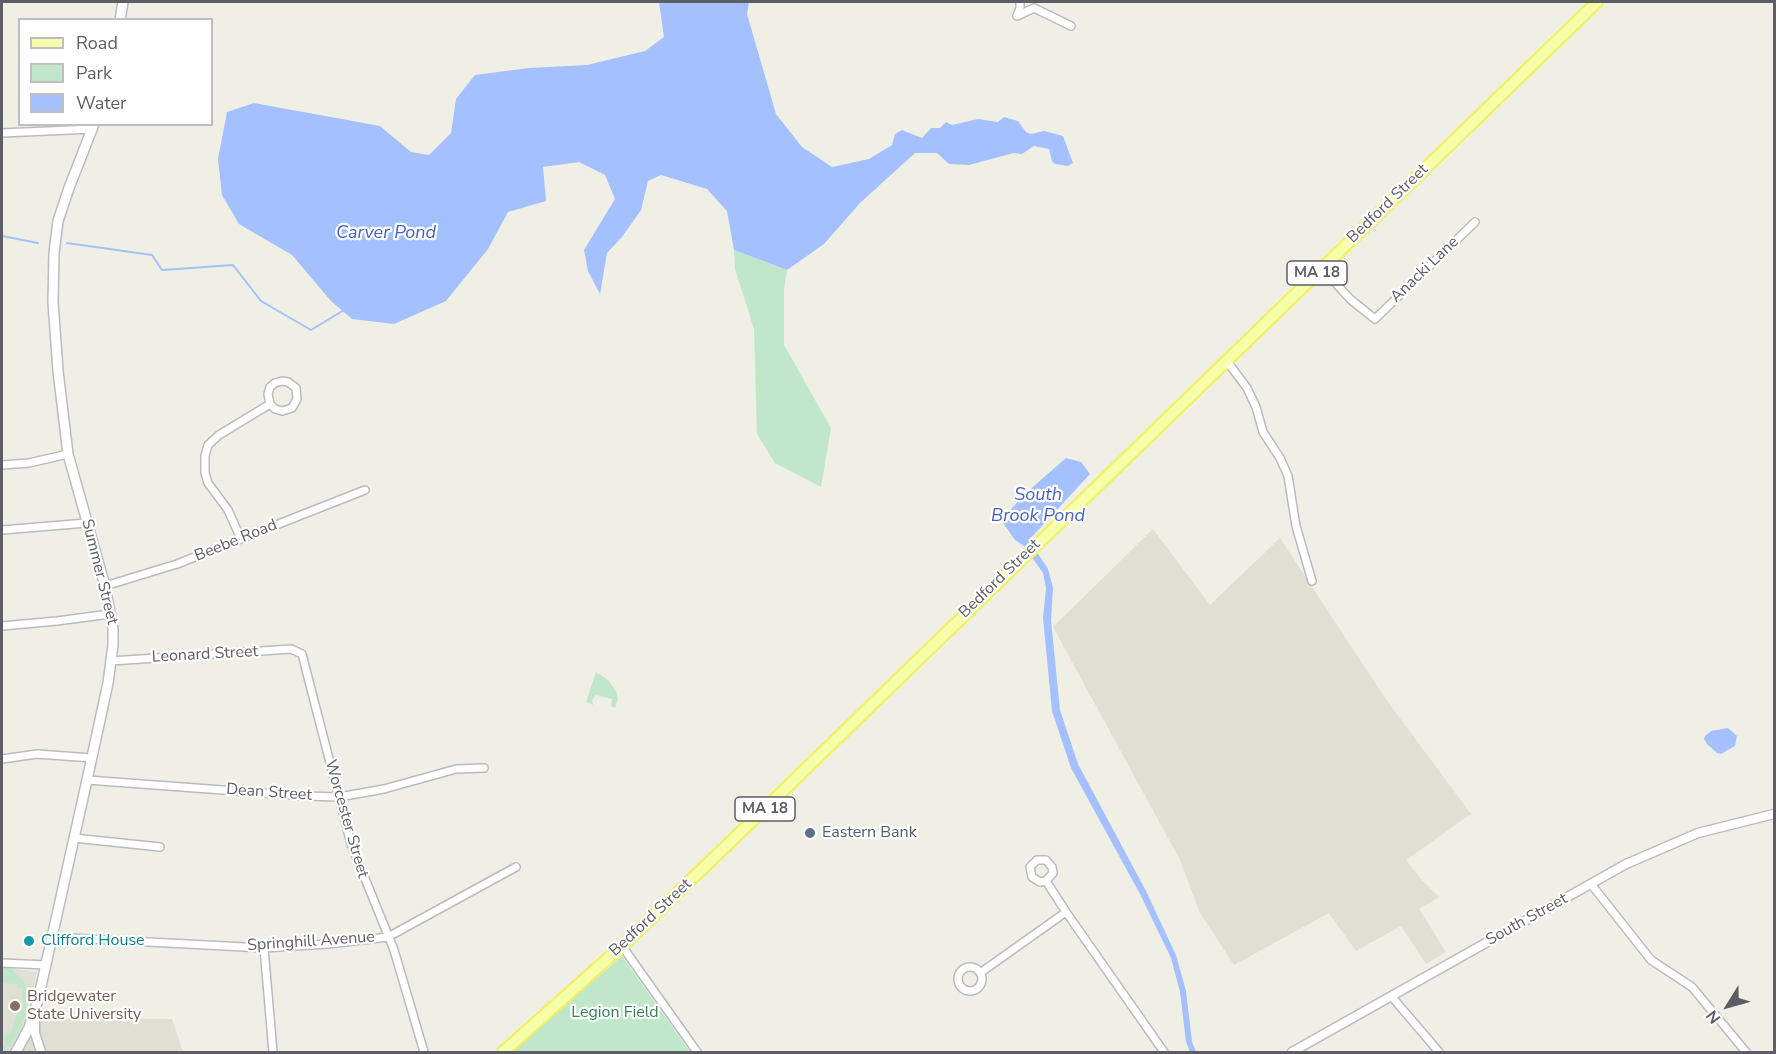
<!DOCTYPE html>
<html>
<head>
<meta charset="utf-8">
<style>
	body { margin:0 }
	#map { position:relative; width:1776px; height:1054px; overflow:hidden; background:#efefe5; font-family:"Nunito Sans",sans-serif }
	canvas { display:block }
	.frame { position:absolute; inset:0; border:3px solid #5d5e65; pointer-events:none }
	.legend { position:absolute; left:18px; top:18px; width:195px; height:108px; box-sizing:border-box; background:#fff; border:2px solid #bebfc1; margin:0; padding:8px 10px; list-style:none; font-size:18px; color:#5d5e65 }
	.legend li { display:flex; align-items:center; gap:12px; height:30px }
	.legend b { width:30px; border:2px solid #bebfc1 }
	.north { position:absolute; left:1698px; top:976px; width:60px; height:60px; -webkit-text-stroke:4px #fff; paint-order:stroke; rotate:233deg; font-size:16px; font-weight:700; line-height:24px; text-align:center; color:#5d5e65 }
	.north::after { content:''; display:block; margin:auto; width:21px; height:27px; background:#5d5e65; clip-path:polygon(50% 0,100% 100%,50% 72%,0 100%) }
</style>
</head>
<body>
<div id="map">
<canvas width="1776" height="1054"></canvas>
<div class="frame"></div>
<ul class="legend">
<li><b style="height:8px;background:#f6ffaa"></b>Road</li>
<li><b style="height:16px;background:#c1e7cb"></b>Park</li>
<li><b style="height:16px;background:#a5c0ff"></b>Water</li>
</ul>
<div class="north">N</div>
</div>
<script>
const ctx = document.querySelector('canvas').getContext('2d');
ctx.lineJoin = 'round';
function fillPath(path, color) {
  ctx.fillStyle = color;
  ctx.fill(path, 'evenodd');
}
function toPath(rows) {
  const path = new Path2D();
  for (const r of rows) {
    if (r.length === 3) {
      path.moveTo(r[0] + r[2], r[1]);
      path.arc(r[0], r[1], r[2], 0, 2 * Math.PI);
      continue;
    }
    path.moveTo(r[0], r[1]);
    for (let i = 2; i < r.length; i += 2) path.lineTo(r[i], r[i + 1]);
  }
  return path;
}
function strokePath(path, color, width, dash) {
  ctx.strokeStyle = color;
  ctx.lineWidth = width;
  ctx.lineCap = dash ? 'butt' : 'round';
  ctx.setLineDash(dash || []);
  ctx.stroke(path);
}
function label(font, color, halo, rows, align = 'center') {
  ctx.font = font + ' "Nunito Sans",sans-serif';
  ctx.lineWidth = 4.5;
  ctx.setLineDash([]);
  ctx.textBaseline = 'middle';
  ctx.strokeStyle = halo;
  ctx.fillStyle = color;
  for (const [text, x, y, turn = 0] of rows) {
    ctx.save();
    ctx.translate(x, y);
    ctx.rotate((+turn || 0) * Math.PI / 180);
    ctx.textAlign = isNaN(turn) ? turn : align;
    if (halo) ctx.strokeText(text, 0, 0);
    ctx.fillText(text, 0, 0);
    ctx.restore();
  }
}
fillPath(toPath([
	[1153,529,1210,605,1280,538,1385,698,1471,814,1406,860,1420,878,1439,897,1419,909,1446,952,1426,964,1401,926,1356,951,1329,913,1234,965,1200,913,1180,860,1053,627],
	[2,967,37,972,26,1018,172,1019,183,1052,2,1052]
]), '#dfdfd3');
fillPath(toPath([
	[734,250,787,270,784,289,784,345,831,428,821,487,775,463,757,434,754,329,735,269],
	[596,672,608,680,617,693,618,699,615,708,611,706,612,699,596,695,592,700,593,705,586,702],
	[622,956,690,1052,511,1052,545,1023],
	[2,967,11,968,27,986,26,1016,12,1044,9,1047,6,1044,7,1050,4,1052,2,1052,2,1047,6,1043,4,1040,8,1033,11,1033,19,1006,22,1006,23,989,17,988,17,984,2,983]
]), '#c1e7cb');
fillPath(toPath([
	[659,2,749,2,747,14,776,114,802,147,832,167,869,159,892,145,895,134,902,130,922,138,931,128,940,128,946,122,952,125,978,119,998,122,1004,117,1018,121,1026,132,1031,134,1044,131,1063,136,1073,163,1068,166,1055,164,1052,161,1049,149,1034,146,1022,154,1014,153,969,165,949,164,937,153,915,153,860,203,824,244,787,270,734,250,727,211,707,189,661,175,648,181,641,210,622,237,607,253,600,294,588,271,584,250,615,199,605,175,579,162,543,167,546,201,508,212,488,249,446,301,394,324,352,319,331,301,292,255,239,224,222,195,218,159,227,112,254,103,380,126,411,152,429,155,451,133,456,99,475,75,529,68,587,65,645,51,664,37],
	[1066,458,1081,462,1090,474,1029,540,1048,569,1053,588,1051,620,1060,710,1078,764,1146,891,1176,955,1186,991,1192,1042,1196,1052,1190,1052,1186,1042,1180,992,1171,958,1140,894,1071,768,1052,711,1043,618,1046,588,1043,573,1024,546,1015,540,1001,520,1026,493],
	[1728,728,1737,736,1735,746,1721,754,1717,753,1707,744,1704,739,1705,736,1711,731]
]), '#a5c0ff');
strokePath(toPath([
	[2,236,38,243],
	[67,243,152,255,162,270,233,265,261,301,311,330,344,310]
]), '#a5c0ff', 2);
const minor = toPath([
	[1020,2,1020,8,1017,16,1034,8,1071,26],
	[2,133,93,129],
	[1322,268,1350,299,1375,319,1475,222],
	[1226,360,1247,388,1256,407,1263,432,1280,458,1288,476,1296,526,1312,581],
	[2,465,29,463,68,454],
	[2,530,87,523],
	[241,539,228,510,208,483,205,473,205,456,208,445,219,435,270,404,275,409,282,411,292,408,297,399,296,388,288,382,282,381,275,383,270,387,268,394,270,404],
	[105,586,177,564,365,490],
	[2,626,57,621,110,614],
	[111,661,291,649,302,654,351,844,394,950,424,1052],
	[2,759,37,754,92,758],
	[87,780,304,796,339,797,384,789,456,769,484,768],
	[74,838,160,847],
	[1046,881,1053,873,1052,867,1046,860,1037,860,1030,867,1032,877,1040,882,1046,881,1066,912],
	[1591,884,1651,960,1692,987,1746,1052],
	[52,937,264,948,328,944,388,937,516,867],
	[622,946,697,1052],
	[264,948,273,1052],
	[2,963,46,965],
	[970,979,12],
	[980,973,1066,912,1164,1052],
	[1392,997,1439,1052]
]);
const tertiary = toPath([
	[35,1014,35,1033,41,1052],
	[1292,1052,1626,864,1698,833,1774,814]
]);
const secondary = toPath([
	[120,20,123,2],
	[16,1052,29,1028,38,1000,87,780,108,683,113,645,113,629,105,586,68,454,58,371,53,302,54,253,58,221,69,188,94,124]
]);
const primary = toPath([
	[503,1052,622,946,722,850,1597,2]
]);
strokePath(minor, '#babbc1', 10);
strokePath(tertiary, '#babbc1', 11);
strokePath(secondary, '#babbc3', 12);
strokePath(primary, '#f3f15a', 14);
strokePath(minor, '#fff', 7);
strokePath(tertiary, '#fff', 8);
strokePath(secondary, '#fff', 9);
strokePath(primary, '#f6ffaa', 10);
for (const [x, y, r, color] of [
	[810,833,6,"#5c6f8a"],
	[29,941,6,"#0f9aa8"],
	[15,1006,6,"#8d6e63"]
]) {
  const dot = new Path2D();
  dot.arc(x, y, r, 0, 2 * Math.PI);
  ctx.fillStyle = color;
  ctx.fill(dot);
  strokePath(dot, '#fff', 2);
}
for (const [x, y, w] of [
	[1317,273,60],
	[765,809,60]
]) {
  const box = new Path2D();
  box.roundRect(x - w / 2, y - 12, w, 24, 4.5);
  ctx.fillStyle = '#fff';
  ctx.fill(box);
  strokePath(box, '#5d5e65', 1.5);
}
label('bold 15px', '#5d5e65', null, [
	["MA 18",1317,273],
	["MA 18",765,809]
]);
label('16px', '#5d5e65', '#fff', [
	["Bedford Street",1388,204,-44],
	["Anacki Lane",1425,270,-44],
	["Beebe Road",236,541,-22],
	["Summer Street",99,572,76],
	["Bedford Street",1000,579,-44],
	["Leonard Street",205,655,-3],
	["Dean Street",269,793,4],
	["Worcester Street",346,819,74],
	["Bedford Street",651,918,-43],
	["South Street",1527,920,-29],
	["Springhill Avenue",311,942,-4]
]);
label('16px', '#4e5e75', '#fff', [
	["Eastern Bank",822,833]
], 'left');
label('16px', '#0d838f', '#fff', [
	["Clifford House",41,941]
], 'left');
label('16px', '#785e54', '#fff', [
	["Bridgewater",27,997],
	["State University",27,1015]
], 'left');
label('16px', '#34854e', '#fff', [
	["Legion Field",615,1013]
]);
label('italic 18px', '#4561c5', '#fff', [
	["Carver Pond",386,234],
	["South",1038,496],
	["Brook Pond",1038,517]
]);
</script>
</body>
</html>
